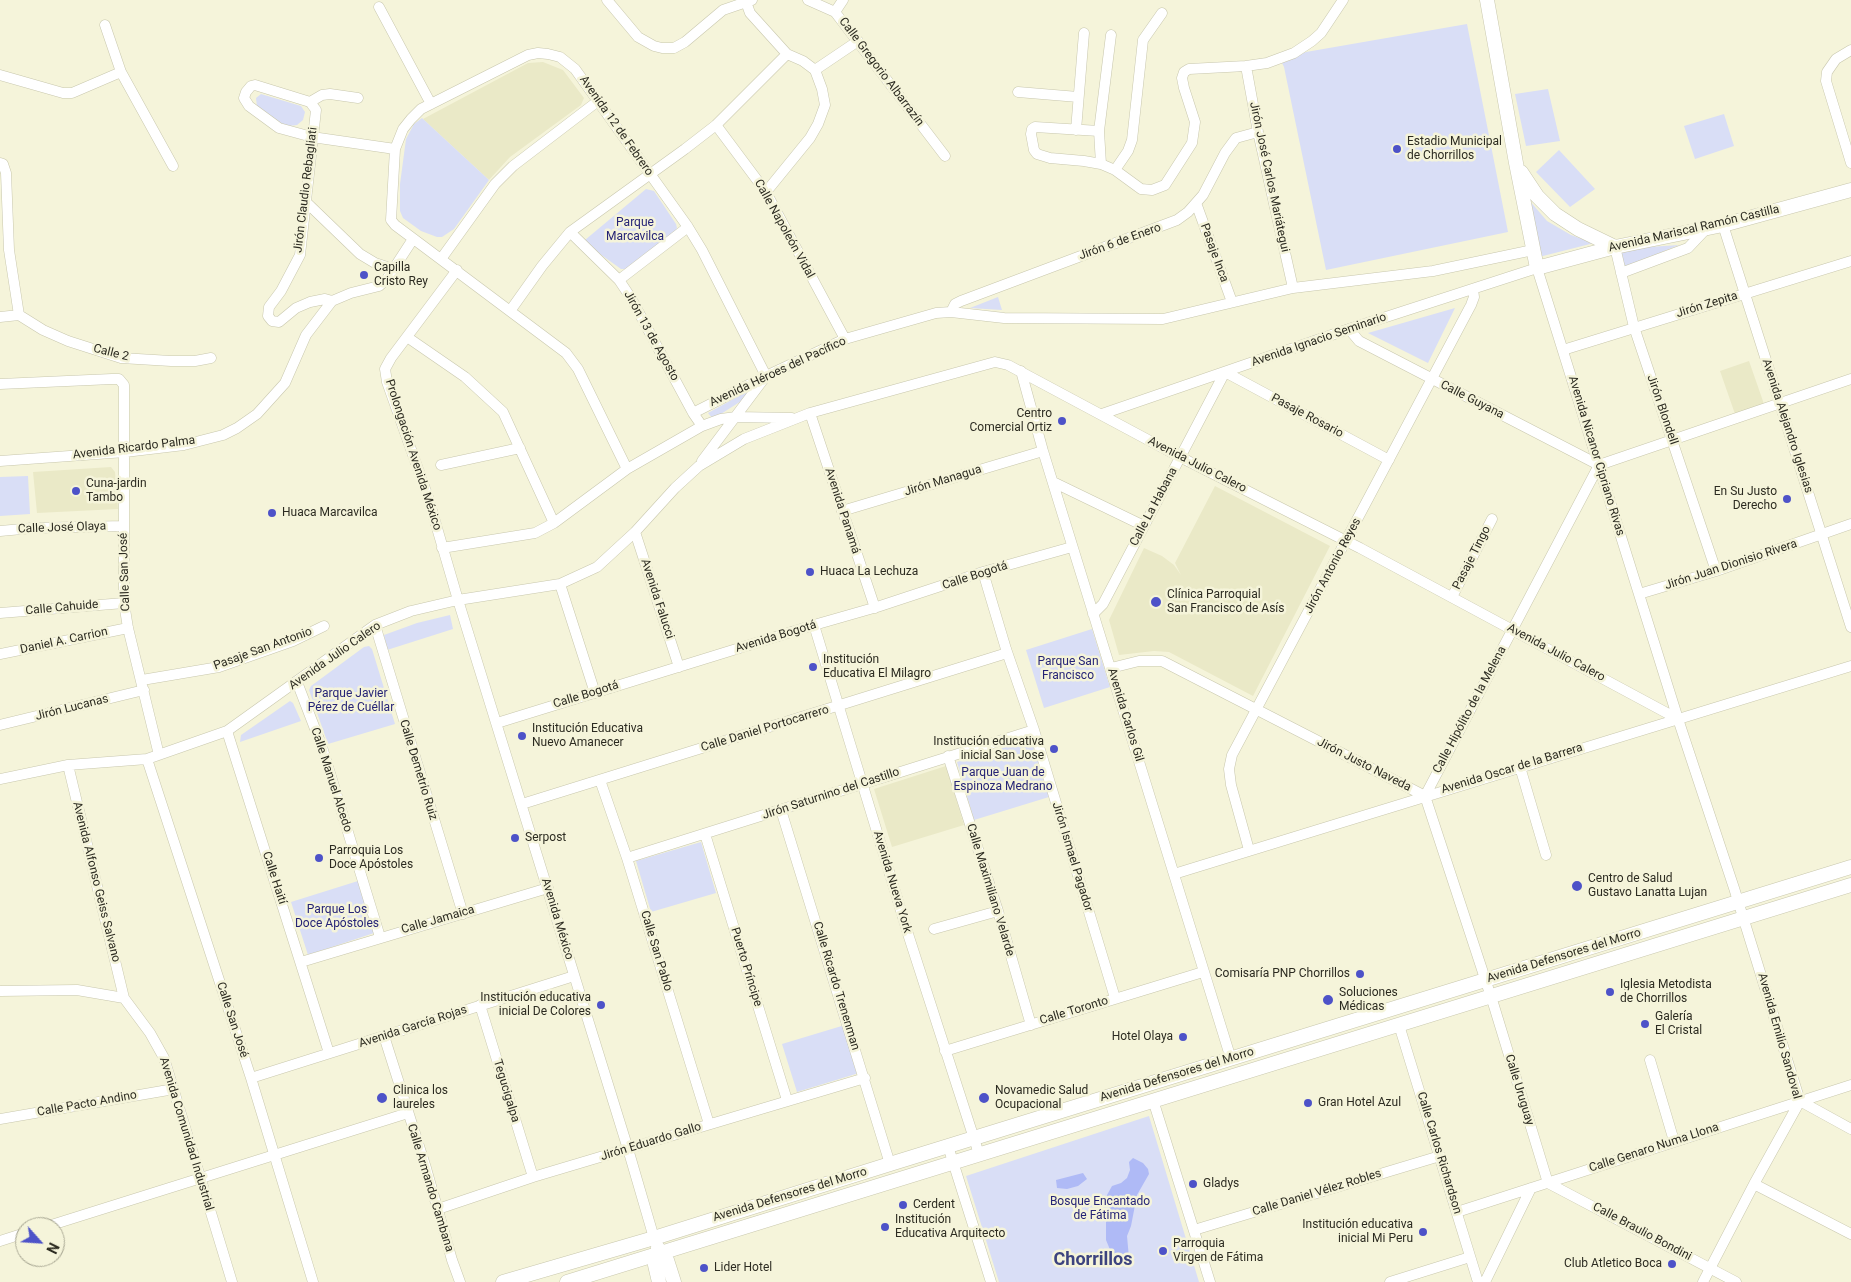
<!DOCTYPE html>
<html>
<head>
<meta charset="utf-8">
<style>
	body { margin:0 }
	#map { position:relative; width:1851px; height:1282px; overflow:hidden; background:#f5f4da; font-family:Roboto,sans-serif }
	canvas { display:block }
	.north { position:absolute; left:15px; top:1217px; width:50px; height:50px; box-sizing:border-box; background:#f5f4da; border:1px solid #a5a490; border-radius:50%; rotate:116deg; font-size:14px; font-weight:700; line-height:20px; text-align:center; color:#2c2b21 }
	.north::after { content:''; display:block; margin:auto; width:18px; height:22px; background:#4d52c8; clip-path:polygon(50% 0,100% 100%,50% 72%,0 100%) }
</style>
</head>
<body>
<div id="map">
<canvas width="1851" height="1282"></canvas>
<div class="north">N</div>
</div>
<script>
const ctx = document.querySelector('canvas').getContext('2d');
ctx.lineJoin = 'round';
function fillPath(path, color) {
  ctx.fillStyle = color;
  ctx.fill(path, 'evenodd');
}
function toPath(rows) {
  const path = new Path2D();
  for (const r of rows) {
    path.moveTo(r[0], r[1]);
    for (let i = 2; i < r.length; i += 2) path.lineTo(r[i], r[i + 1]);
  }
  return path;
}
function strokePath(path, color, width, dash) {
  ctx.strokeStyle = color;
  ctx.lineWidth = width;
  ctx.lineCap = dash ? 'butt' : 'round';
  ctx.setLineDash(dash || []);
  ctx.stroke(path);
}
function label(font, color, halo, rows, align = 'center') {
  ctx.font = font + ' Roboto,sans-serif';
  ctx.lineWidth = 5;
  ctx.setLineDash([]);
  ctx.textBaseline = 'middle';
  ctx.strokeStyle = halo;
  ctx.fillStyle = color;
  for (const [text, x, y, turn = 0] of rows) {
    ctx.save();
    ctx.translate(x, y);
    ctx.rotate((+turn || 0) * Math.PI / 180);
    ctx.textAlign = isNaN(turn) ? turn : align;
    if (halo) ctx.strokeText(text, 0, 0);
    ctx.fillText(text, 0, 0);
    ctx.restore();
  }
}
fillPath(toPath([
	[543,62,563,70,584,98,581,105,510,157,489,180,423,119,528,63],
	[1749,361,1764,404,1735,414,1720,371],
	[111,467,115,472,118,509,37,513,33,472],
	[1215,486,1330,546,1253,696,1169,652,1154,651,1119,655,1109,620,1144,548,1162,556,1174,565,1181,575,1175,563],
	[946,766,964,825,892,847,874,789]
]), '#eae9c7');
fillPath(toPath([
	[1467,24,1508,232,1326,270,1284,67,1282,63,1306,52],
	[1548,89,1560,141,1526,146,1515,94],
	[261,94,301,106,305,112,303,120,297,125,289,126,282,124,257,107,256,98],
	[1724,114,1734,146,1695,159,1684,126],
	[422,118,489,180,454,229,442,237,437,237,421,231,403,218,400,211,400,184,406,139,414,124],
	[1559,150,1595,189,1570,207,1536,172],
	[646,189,654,191,676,224,677,228,674,233,626,269,621,269,586,244,585,240],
	[1523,193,1547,221,1571,235,1594,243,1539,257],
	[1679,245,1626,267,1622,263,1620,249],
	[998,297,1002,310,970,308],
	[1455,308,1428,363,1368,333],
	[748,391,746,398,713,419,708,413],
	[28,476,30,514,0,516,0,477],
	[450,615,453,629,387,650,384,635,417,623],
	[1092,629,1110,687,1044,708,1026,650],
	[369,646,372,649,395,724,328,744,309,690,311,686,364,647],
	[290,701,293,703,301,721,240,742,241,735],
	[1031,739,1049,797,974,820,957,762],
	[701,842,716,893,651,912,636,861],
	[358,881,374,933,308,955,291,902],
	[845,1025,859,1073,797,1092,782,1044],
	[1149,1116,1199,1282,999,1282,966,1176]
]), '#d9def6');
fillPath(toPath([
	[1133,1158,1143,1163,1148,1169,1149,1174,1137,1195,1131,1226,1127,1236,1129,1258,1124,1261,1111,1252,1106,1240,1106,1222,1109,1206,1107,1195,1112,1186,1121,1183,1127,1178,1130,1170,1129,1162],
	[1083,1173,1087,1179,1078,1186,1067,1189,1057,1188,1056,1180]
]), '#afbaf6');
const minor = toPath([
	[607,0,638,37,654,46,662,48,674,48,685,42,723,10,752,0],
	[808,0,835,12,945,156],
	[746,2,750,13,787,54],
	[379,7,431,104],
	[835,12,843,0],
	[105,25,121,72,173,166],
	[1851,50,1836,59,1827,72,1826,81,1851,163],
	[1246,66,1258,132,1293,288],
	[815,70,858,41],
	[0,75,63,93,72,93,121,72],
	[1018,92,1078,97],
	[358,98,330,94,322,95,310,102,255,85,251,86,246,92,244,98,249,106,279,128,312,137,395,149],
	[310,102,316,110,300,255,281,291,269,307,268,316,272,321,279,322,296,308,310,302,325,299,332,301],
	[716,125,766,192,845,339],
	[1076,130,1084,33],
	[1099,131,1035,127,1032,129,1031,134,1034,150,1037,154,1050,158,1084,161,1101,164,1115,170,1141,189,1152,190,1165,185,1192,143,1195,122,1184,88,1182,78,1184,72,1189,69,1246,66,1267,63,1294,53,1312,41,1321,33,1343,0],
	[0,163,3,164,6,173,9,250,19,315],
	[1101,164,1099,131,1111,35],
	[1115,170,1128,151,1132,140,1143,40,1162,13],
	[766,192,810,138,818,124,825,105,822,89,815,70,803,61,787,54],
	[306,202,360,254,375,263,393,269],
	[1196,203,1232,302],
	[1723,225,1851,627],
	[570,232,619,280,631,298,693,413,702,426],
	[1615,247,1634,327,1716,571],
	[441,259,495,184,513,166,598,101],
	[457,270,391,358,385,369,387,382,428,497,458,600,628,1149,654,1238],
	[1621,273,1688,248,1706,229],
	[619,280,688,227],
	[510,311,542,266,570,232,685,149,716,125,787,54],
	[951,312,955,304,961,301,1177,220,1188,212,1203,195,1225,153,1236,138,1258,132],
	[19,315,43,330,68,341,121,358,171,361,195,361,211,358],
	[0,317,19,315],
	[1349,329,1359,341,1599,465],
	[407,337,465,377,503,412,554,523],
	[1563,350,1851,261],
	[1021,371,1043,451,1231,1059],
	[0,384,112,379,119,379,124,385,124,603,128,628,159,755],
	[693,413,766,376,845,339,936,313,951,312,1004,318,1163,319,1293,288,1433,271,1533,250],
	[810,413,875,608],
	[1102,414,1349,329,1537,268,1678,719,1734,888,1800,1101,1754,1184,1703,1282],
	[0,461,125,452,184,445,223,435,237,428,257,414,285,383,306,335,332,301,351,293,379,286,387,279,413,239],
	[441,465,520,448],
	[1599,465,1851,379],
	[627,469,578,369,566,353,395,225,391,220,395,149,403,129,411,119,421,109,528,55,538,53,548,54,560,57,575,69,688,227,702,250,766,376,702,461],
	[1053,482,1144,526],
	[842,511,1043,451],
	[0,531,33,528,124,526],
	[635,532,679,667],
	[442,548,535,533,554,523,627,469,702,426,721,419,736,417,792,418],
	[983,572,1006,649,1034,730,1115,998],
	[560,584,595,693],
	[1639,594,1716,571,1851,524],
	[1452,597,1492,519],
	[0,613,124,603],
	[1093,614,1103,604,1225,372,1389,460],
	[375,625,463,914],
	[814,625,909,937,979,1154],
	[0,654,128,628],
	[1111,668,1139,661,1162,661,1425,796,1494,1006,1548,1183,1736,1282],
	[142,680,219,667,293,641,324,626],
	[297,682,322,747,380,937],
	[497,723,814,625,877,607,983,572,1072,547],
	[0,725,144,690],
	[227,731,329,1053],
	[948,756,998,911,1031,1025],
	[147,759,251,1078,313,1282],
	[68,765,124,998,150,1033,164,1058,232,1282],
	[1520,767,1546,855],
	[0,779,68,765,147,759,227,731,375,625,411,611,458,600,560,584,597,567,635,532,675,488,699,466,744,439,810,413,995,362,1008,365,1180,457,1360,548,1678,719],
	[600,780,627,858,709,1124],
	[1425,796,1599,465],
	[522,804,1007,653],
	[781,810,890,1164],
	[705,834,787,1100],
	[1249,850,1231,785,1229,769,1232,755,1471,305,1474,297,1473,289],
	[627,858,1034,730],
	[1174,874,1851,666],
	[934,929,998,911],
	[301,962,548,888],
	[0,991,77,990,124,998],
	[480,1005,533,1177],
	[1399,1025,1478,1282],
	[384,1036,426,1168,452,1260,460,1282],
	[945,1051,1203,972],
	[1650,1060,1674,1141],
	[251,1078,574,976],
	[1153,1100,1210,1282],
	[1800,1101,1851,1129],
	[0,1119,174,1089],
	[948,1146,991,1282],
	[1754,1184,1851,1234],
	[438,1209,533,1177,865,1078],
	[1457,1212,1851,1085],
	[45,1227,408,1113],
	[1194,1230,1440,1156],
	[0,1241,25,1233],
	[1390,1282,1470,1257],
	[1485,1282,1531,1188]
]);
const major = toPath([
	[1487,0,1516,163,1537,268,1615,247,1723,225,1851,190],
	[1521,172,1537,196,1555,214,1578,229,1615,247],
	[658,1248,660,1254,667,1260,674,1282],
	[503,1282,654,1238,890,1164,1851,867],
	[567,1282,1851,885],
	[659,1282,655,1265,660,1254]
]);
strokePath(minor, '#c8c7ad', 11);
strokePath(major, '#c8c7ad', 15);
strokePath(minor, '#fff', 10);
strokePath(major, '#fff', 14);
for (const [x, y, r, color] of [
	[1397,149,5,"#4d52c8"],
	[364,275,5,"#4d52c8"],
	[1062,421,5,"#4d52c8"],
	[76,491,5,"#4d52c8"],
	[1787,499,5,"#4d52c8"],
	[272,513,5,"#4d52c8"],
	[810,572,5,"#4d52c8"],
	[1156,602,6,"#4d52c8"],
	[813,667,5,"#4d52c8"],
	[522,736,5,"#4d52c8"],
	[1054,749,5,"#4d52c8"],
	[515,838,5,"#4d52c8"],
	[319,858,5,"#4d52c8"],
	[1577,886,6,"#4d52c8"],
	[1360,974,5,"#4d52c8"],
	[1610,992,5,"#4d52c8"],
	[1328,1000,6,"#4d52c8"],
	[601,1005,5,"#4d52c8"],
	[1645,1024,5,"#4d52c8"],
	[1183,1037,5,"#4d52c8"],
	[382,1098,6,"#4d52c8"],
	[984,1098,6,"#4d52c8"],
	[1308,1103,5,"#4d52c8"],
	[1193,1184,5,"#4d52c8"],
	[903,1205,5,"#4d52c8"],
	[885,1227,5,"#4d52c8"],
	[1423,1232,5,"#4d52c8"],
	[1163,1251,5,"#4d52c8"],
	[1672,1264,5,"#4d52c8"],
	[704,1268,5,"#4d52c8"]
]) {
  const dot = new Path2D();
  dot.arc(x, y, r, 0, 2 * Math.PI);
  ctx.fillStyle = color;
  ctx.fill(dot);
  strokePath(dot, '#f5f4da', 2);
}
label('12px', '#2c2b21', '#f5f4da', [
	["Calle Gregorio Albarrazín",881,72,53],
	["Avenida 12 de Febrero",616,126,55],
	["Jirón José Carlos Mariátegui",1269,177,78],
	["Jirón Claudio Rebagliati",306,190,-83],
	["Calle Napoleón Vidal",784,229,61],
	["Avenida Mariscal Ramón Castilla",1694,229,-13],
	["Jirón 6 de Enero",1120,242,-20],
	["Pasaje Inca",1214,253,70],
	["Jirón Zepita",1707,305,-17],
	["Jirón 13 de Agosto",651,336,61],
	["Avenida Ignacio Seminario",1319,340,-19],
	["Calle 2",111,353,14],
	["Avenida Héroes del Pacífico",778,372,-25],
	["Calle Guyana",1472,400,27],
	["Jirón Blondell",1662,410,71],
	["Pasaje Rosario",1307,416,28],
	["Avenida Alejandro Iglesias",1787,426,72],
	["Avenida Ricardo Palma",134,448,-7],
	["Prolongación Avenida México",413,455,72],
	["Avenida Nicanor Cipriano Rivas",1596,456,73],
	["Avenida Julio Calero",1197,465,27],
	["Jirón Managua",943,481,-17],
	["Calle La Habana",1154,507,-62],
	["Avenida Panamá",842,511,72],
	["Calle José Olaya",62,528,-2],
	["Pasaje Tingo",1472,558,-63],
	["Jirón Juan Dionisio Rivera",1731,565,-18],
	["Jirón Antonio Reyes",1333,566,-62],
	["Calle San José",125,572,-92],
	["Calle Bogotá",975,576,-18],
	["Avenida Falucci",657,599,72],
	["Calle Cahuide",62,608,-5],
	["Avenida Bogotá",776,637,-17],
	["Daniel A. Carrion",64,641,-12],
	["Pasaje San Antonio",263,649,-20],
	["Avenida Julio Calero",1556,653,28],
	["Avenida Julio Calero",335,656,-35],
	["Calle Bogotá",586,695,-17],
	["Jirón Lucanas",72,708,-14],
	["Calle Hipólito de la Melena",1470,710,-62],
	["Avenida Carlos Gil",1125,715,73],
	["Calle Daniel Portocarrero",765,729,-17],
	["Jirón Justo Naveda",1364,765,27],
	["Avenida Oscar de la Barrera",1512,769,-17],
	["Calle Demetrio Ruiz",418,770,73],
	["Calle Manuel Alcedo",331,780,72],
	["Jirón Saturnino del Castillo",831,794,-18],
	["Jirón Ismael Pagador",1072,857,73],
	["Calle Haití",274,878,72],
	["Avenida Alfonso Geiss Salvano",96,882,76],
	["Avenida Nueva York",892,882,73],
	["Calle Maximiliano Velarde",990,890,73],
	["Avenida México",557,919,73],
	["Calle Jamaica",438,920,-16],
	["Calle San Pablo",656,951,73],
	["Avenida Defensores del Morro",1564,956,-17],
	["Puerto Príncipe",746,967,73],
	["Calle Ricardo Trenenman",836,986,73],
	["Calle Toronto",1074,1011,-17],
	["Calle San José",232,1020,72],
	["Avenida García Rojas",413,1027,-18],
	["Avenida Emilio Sandoval",1779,1036,74],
	["Avenida Defensores del Morro",1177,1075,-17],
	["Calle Uruguay",1519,1090,73],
	["Tegucigalpa",506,1091,73],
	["Calle Pacto Andino",87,1104,-10],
	["Avenida Comunidad Industrial",186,1134,73],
	["Jirón Eduardo Gallo",651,1142,-17],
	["Calle Genaro Numa Llona",1654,1148,-18],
	["Calle Carlos Richardson",1439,1153,73],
	["Calle Armando Cambana",430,1188,73],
	["Calle Daniel Vélez Robles",1317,1193,-17],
	["Avenida Defensores del Morro",790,1195,-17],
	["Calle Braulio Bondini",1642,1232,28]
]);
label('12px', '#2c2b21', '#f5f4da', [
	["Estadio Municipal",1407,142],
	["de Chorrillos",1407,156],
	["Capilla",374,268],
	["Cristo Rey",374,282],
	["Centro",1052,414,"right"],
	["Comercial Ortiz",1052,428,"right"],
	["Cuna-jardin",86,484],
	["Tambo",86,498],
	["En Su Justo",1777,492,"right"],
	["Derecho",1777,506,"right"],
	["Huaca Marcavilca",282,513],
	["Huaca La Lechuza",820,572],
	["Clínica Parroquial",1167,595],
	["San Francisco de Asís",1167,609],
	["Institución",823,660],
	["Educativa El Milagro",823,674],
	["Institución Educativa",532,729],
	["Nuevo Amanecer",532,743],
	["Institución educativa",1044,742,"right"],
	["inicial San Jose",1044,756,"right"],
	["Serpost",525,838],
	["Parroquia Los",329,851],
	["Doce Apóstoles",329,865],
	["Centro de Salud",1588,879],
	["Gustavo Lanatta Lujan",1588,893],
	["Comisaría PNP Chorrillos",1350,974,"right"],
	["Iglesia Metodista",1620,985],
	["de Chorrillos",1620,999],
	["Soluciones",1339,993],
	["Médicas",1339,1007],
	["Institución educativa",591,998,"right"],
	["inicial De Colores",591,1012,"right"],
	["Galería",1655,1017],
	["El Cristal",1655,1031],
	["Hotel Olaya",1173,1037,"right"],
	["Clinica los",393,1091],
	["laureles",393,1105],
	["Novamedic Salud",995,1091],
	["Ocupacional",995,1105],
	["Gran Hotel Azul",1318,1103],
	["Gladys",1203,1184],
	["Cerdent",913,1205],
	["Institución",895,1220],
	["Educativa Arquitecto",895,1234],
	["Institución educativa",1413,1225,"right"],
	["inicial Mi Peru",1413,1239,"right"],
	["Parroquia",1173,1244],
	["Virgen de Fátima",1173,1258],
	["Club Atletico Boca",1662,1264,"right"],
	["Lider Hotel",714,1268]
], 'left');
label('12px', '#252376', '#f5f4da', [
	["Parque",635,223],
	["Marcavilca",635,237],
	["Parque San",1068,662],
	["Francisco",1068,676],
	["Parque Javier",351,694],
	["Pérez de Cuéllar",351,708],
	["Parque Juan de",1003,773],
	["Espinoza Medrano",1003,787],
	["Parque Los",337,910],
	["Doce Apóstoles",337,924],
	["Bosque Encantado",1100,1202],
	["de Fátima",1100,1216]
]);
label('bold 18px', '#3c437f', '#f5f4da', [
	["Chorrillos",1093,1260]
]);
</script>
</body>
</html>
